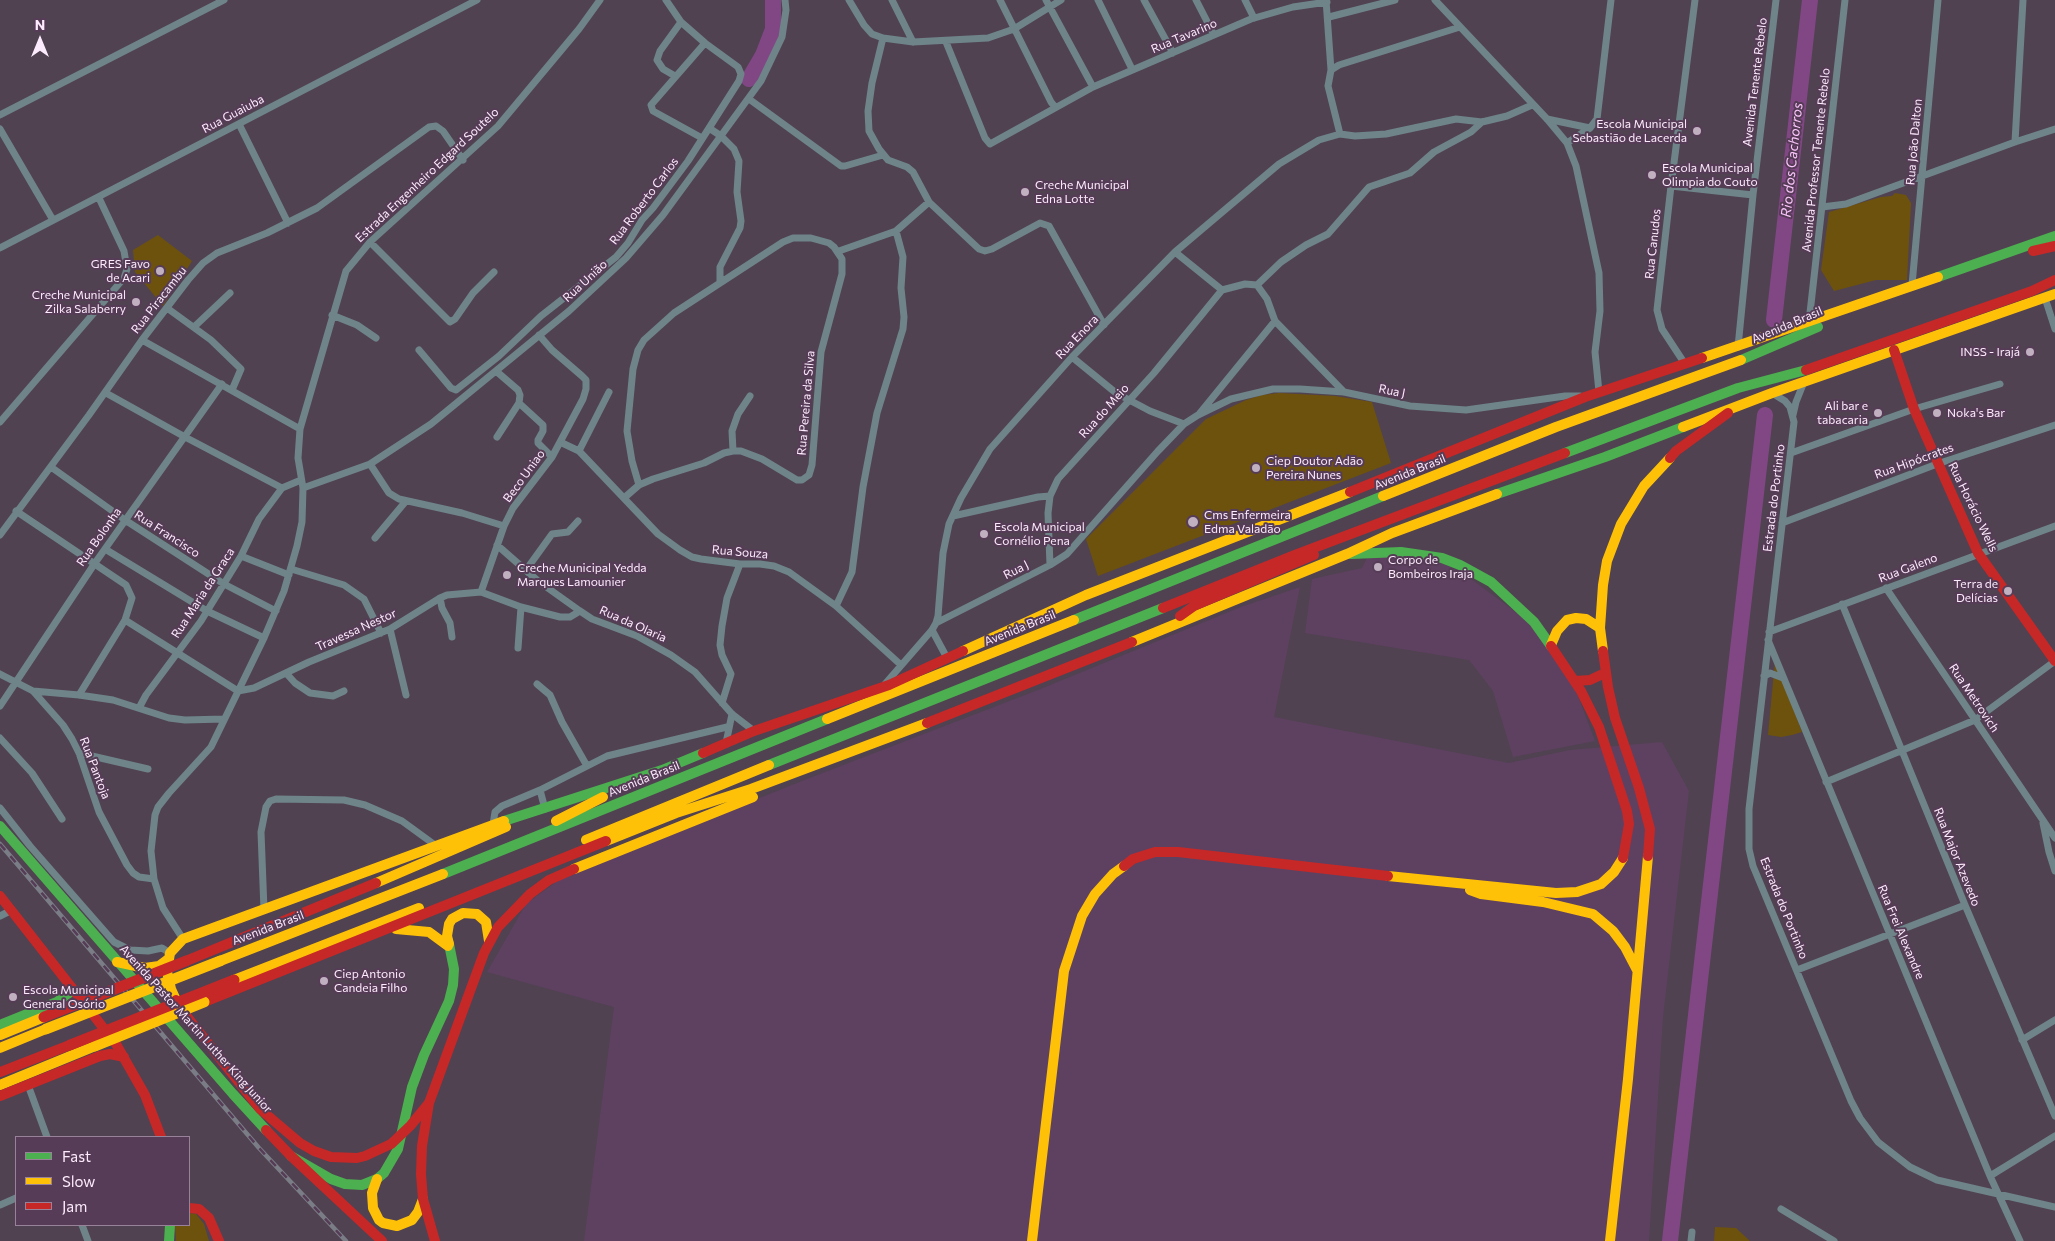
<!DOCTYPE html>
<html>
<head>
<meta charset="utf-8">
<style>
	body { margin:0 }
	#map { position:relative; width:2055px; height:1241px; overflow:hidden; background:#504251; font-family:Commissioner,sans-serif }
	canvas { display:block }
	.legend { position:absolute; left:15px; top:1136px; width:175px; height:90px; box-sizing:border-box; background:#563c57; border:1px solid #988299; margin:0; padding:6px 9px; list-style:none; font-size:15px; color:#fcebfc }
	.legend li { display:flex; align-items:center; gap:10px; height:25px }
	.legend b { width:25px; border:1px solid #988299 }
	.north { position:absolute; left:15px; top:15px; width:50px; height:50px; -webkit-text-stroke:4px #563c57; paint-order:stroke; rotate:0deg; font-size:14px; font-weight:700; line-height:20px; text-align:center; color:#fcebfc }
	.north::after { content:''; display:block; margin:auto; width:18px; height:22px; background:#fcebfc; clip-path:polygon(50% 0,100% 100%,50% 72%,0 100%) }
</style>
</head>
<body>
<div id="map">
<canvas width="2055" height="1241"></canvas>
<ul class="legend">
<li><b style="height:6px;background:#4caf50"></b>Fast</li>
<li><b style="height:6px;background:#ffc107"></b>Slow</li>
<li><b style="height:6px;background:#c62828"></b>Jam</li>
</ul>
<div class="north">N</div>
</div>
<script>
const ctx = document.querySelector('canvas').getContext('2d');
ctx.lineJoin = 'round';
function fillPath(path, color) {
  ctx.fillStyle = color;
  ctx.fill(path, 'evenodd');
}
function toPath(rows) {
  const path = new Path2D();
  for (const r of rows) {
    path.moveTo(r[0], r[1]);
    for (let i = 2; i < r.length; i += 2) path.lineTo(r[i], r[i + 1]);
  }
  return path;
}
function strokePath(path, color, width, dash) {
  ctx.strokeStyle = color;
  ctx.lineWidth = width;
  ctx.lineCap = dash ? 'butt' : 'round';
  ctx.setLineDash(dash || []);
  ctx.stroke(path);
}
function label(font, color, halo, rows, align = 'center') {
  ctx.font = font + ' Commissioner,sans-serif';
  ctx.lineWidth = 4;
  ctx.setLineDash([]);
  ctx.textBaseline = 'middle';
  ctx.strokeStyle = halo;
  ctx.fillStyle = color;
  for (const [text, x, y, turn = 0] of rows) {
    ctx.save();
    ctx.translate(x, y);
    ctx.rotate((+turn || 0) * Math.PI / 180);
    ctx.textAlign = isNaN(turn) ? turn : align;
    if (halo) ctx.strokeText(text, 0, 0);
    ctx.fillText(text, 0, 0);
    ctx.restore();
  }
}
fillPath(toPath([
	[1368,556,1423,557,1446,565,1464,574,1536,627,1565,670,1578,696,1595,741,1513,757,1493,691,1469,660,1305,633,1312,579,1362,568],
	[1300,587,1274,717,1509,763,1570,750,1662,742,1689,791,1663,1017,1649,1241,584,1241,614,1007,487,972,526,904,563,877,802,781,1038,690,1241,607]
]), '#5e4160');
fillPath(toPath([
	[1895,193,1906,195,1911,203,1907,280,1876,280,1834,291,1821,270,1829,212,1881,197,1892,196],
	[158,235,192,261,163,306,135,272,133,250],
	[1279,393,1335,396,1372,402,1391,463,1098,576,1086,539,1206,419,1246,400,1262,395],
	[1775,661,1802,732,1792,735,1781,737,1768,735],
	[189,1213,196,1214,204,1224,209,1241,176,1241,175,1225,189,1225],
	[1715,1227,1736,1228,1750,1241,1714,1241]
]), '#6d520e');
strokePath(toPath([
	[749,79,763,55,773,29,773,0],
	[1774,320,1810,0],
	[1670,1241,1765,415]
]), '#814785', 16);
strokePath(toPath([
	[849,0,864,25,872,34,883,38,913,42,988,38,1014,29,1061,0],
	[892,0,913,42],
	[1000,0,1051,102,1055,107],
	[1046,0,1093,87],
	[1098,0,1132,69],
	[1144,0,1173,53],
	[1196,0,1214,35],
	[1245,0,1254,18],
	[1326,0,1331,70,1328,86,1340,134],
	[1435,0,1547,119,1567,143,1576,166,1599,273,1600,311,1595,352,1599,392],
	[1329,17,1395,0],
	[883,38,872,83,868,111,869,131,879,149,888,160,907,167,913,172,929,202,979,249,985,251,992,249,1040,223,1049,226,1104,325],
	[946,42,985,138,990,144,1093,87,1251,19,1293,7,1327,2],
	[1331,70,1339,65,1460,27],
	[675,76,663,69,657,60,660,51,681,22],
	[749,99,841,166,845,166,883,155],
	[0,115,224,0],
	[1547,119,1590,128],
	[239,124,288,223],
	[709,128,721,136,734,149,739,161,737,192,741,221,740,228,720,267,720,281],
	[0,129,53,220],
	[702,138,653,111,651,105,705,43],
	[2015,142,2023,0],
	[1567,143,1590,128,1597,119,1611,0],
	[1671,186,1753,195],
	[1822,207,1846,204,2015,142,2055,129],
	[370,242,450,322,455,319,473,293,494,272],
	[0,248,477,0],
	[839,251,896,231,929,202],
	[1175,252,1222,290,1245,284,1257,285,1267,299,1275,321,1344,392],
	[1257,285,1281,262,1306,245,1328,234,1369,187,1410,173,1434,152,1471,132,1482,122],
	[1912,285,1938,0],
	[2045,298,2055,329],
	[167,308,211,340,241,369,232,390],
	[332,315,357,325,376,338],
	[1809,322,1845,0],
	[194,327,230,293],
	[142,340,300,429],
	[1738,347,1753,195,1776,0],
	[419,350,451,388,456,390,499,356,541,316,616,257,628,243,642,220,653,208,688,161,739,81,741,74,738,67,705,43,681,22,666,0],
	[1072,357,1116,393,1150,411,1184,424],
	[1685,364,1662,329,1657,310,1671,186,1695,0],
	[496,371,518,390,520,395,519,403,497,437],
	[106,393,185,437,282,488,301,480],
	[1772,393,1785,401,1790,407,1794,422,1749,809,1749,849,1753,866,1851,1101,1860,1118,1878,1142,1910,1167,1937,1180,2055,1207],
	[519,403,543,425,543,431,538,440,538,443,552,457],
	[1200,413,1275,321],
	[1793,415,1796,402,1804,382],
	[0,422,124,278,127,269,124,251,99,198],
	[560,442,579,451,658,534,680,550,692,557,701,559,740,564,760,564,774,566,789,572,836,606,901,665],
	[579,451,609,392],
	[733,451,732,431,738,414,750,396],
	[1791,453,1914,409,2000,384],
	[370,464,389,493,399,499,462,513,504,526],
	[51,467,125,520,224,584,276,611],
	[303,488,370,464,431,424,569,311,626,258,663,215,761,81,782,37,786,10,785,0],
	[624,498,639,485,653,479,704,463,724,453,733,451,741,451,762,459,797,480,802,480,809,475,812,465,821,352,842,274,842,259,834,247,829,243,811,238,793,238,783,242,674,313,644,340,638,350,633,369,627,431,632,461,639,485],
	[16,511,126,585,132,598,125,620,79,695],
	[953,516,1038,497,1050,496],
	[1782,523,1937,464,2055,425],
	[0,535,89,415,142,340,188,280,203,263,217,253,267,233,317,208,429,127,436,126,443,131,463,160],
	[375,538,406,501],
	[497,545,538,581,580,611,592,619,637,636,671,655,695,672,732,714,754,731],
	[105,549,207,611,264,638],
	[241,556,289,575],
	[1050,565,1048,513,1050,496,1058,479,1154,373,1222,290],
	[291,569,344,585,364,599,381,633],
	[526,570,552,534,568,532,578,521],
	[1886,588,2055,838],
	[481,592,504,526,513,508,552,457,583,399,586,389,586,380,582,376,552,350,539,335],
	[440,598,442,608,450,623,452,637],
	[1842,604,1965,905,2055,1116],
	[836,606,852,572,863,487,877,413,903,329,904,317,901,288,903,257,896,231],
	[125,620,238,691,254,688,309,662,390,629,440,598,447,595,481,592,521,607,560,617,570,617,580,611],
	[936,623,1050,565,1067,554,1158,451,1184,424,1198,415,1231,399,1273,389,1300,389,1344,392,1410,406,1466,410,1565,396,1580,396],
	[390,629,406,695],
	[932,630,947,658],
	[1769,632,2055,526],
	[1768,640,1990,1176,2020,1241],
	[518,648,521,607],
	[286,673,295,683,310,693,333,696,344,691],
	[0,674,33,691,63,725,72,739,79,753,99,812,127,865,133,873,139,877,154,879],
	[1764,676,1770,673,1783,678],
	[537,684,550,695,562,722,587,766],
	[885,684,932,630,936,623,938,616,943,553,949,524,961,498,990,449,1072,357,1175,252,1279,164,1319,140,1340,134,1355,136,1386,134,1456,119,1482,122,1507,116,1532,105],
	[33,691,79,695,113,700,169,718,185,720,224,719],
	[722,703,731,674,722,655,720,645,722,626,727,598,740,564],
	[0,706,95,563,222,384],
	[139,708,146,695,201,621,241,556,259,519,282,488],
	[0,738,32,773,62,819],
	[726,743,732,714],
	[79,753,148,769],
	[1826,782,1975,720,2055,661],
	[540,790,545,809],
	[0,808,30,846,114,942,130,950,148,951,162,948,170,953],
	[2043,823,2049,852,2055,871],
	[493,824,495,812,502,806,540,790,607,756,727,727],
	[264,910,261,832,266,807,270,801,276,799,344,800,365,805,402,821,435,845],
	[0,916,12,910],
	[183,939,163,908,154,879,151,851,155,815,158,807,169,793,211,747,264,638,284,591,297,546,302,522,303,488,298,458,300,429,346,271,370,242,498,126,579,29,600,0],
	[1797,970,1965,905],
	[2022,1040,2055,1020],
	[28,1085,47,1137],
	[1990,1176,2055,1136],
	[0,1205,16,1198],
	[1781,1209,1834,1241],
	[82,1225,88,1241],
	[1691,1241,1692,1232]
]), '#6e8489', 7);
strokePath(toPath([
	[1938,277,2055,236],
	[1741,360,1818,327],
	[1565,453,1738,388,1806,370],
	[1497,494,1605,457,1683,427],
	[1351,554,1401,552,1442,558,1460,565,1491,582,1534,622,1551,646],
	[1074,620,1383,496],
	[769,765,1163,608],
	[504,821,662,770,703,753],
	[0,826,233,1094,266,1130],
	[443,874,827,719],
	[0,1025,57,1002,73,990],
	[291,1156,331,1179,345,1184,362,1185,377,1179,384,1173,398,1149,412,1087,424,1055,449,1001,453,985,454,969,449,944],
	[169,1241,170,1225]
]), '#4caf50', 10);
strokePath(toPath([
	[1702,358,1938,277],
	[1683,427,1772,393,2055,294],
	[1383,496,1556,427,1741,360],
	[1132,642,1347,554,1392,533,1497,494],
	[1551,645,1557,631,1567,620,1576,618,1586,619,1600,628],
	[963,651,1086,595,1350,492],
	[1603,651,1600,628,1603,585,1607,561,1621,524,1644,486,1670,458],
	[827,719,1074,620],
	[556,821,603,797],
	[586,840,769,765],
	[606,841,676,813,751,789,927,723],
	[574,869,753,797],
	[1388,876,1556,893,1577,892,1601,884,1614,872,1623,858],
	[376,883,506,827],
	[1470,890,1481,894,1543,902,1593,914,1613,931,1625,947,1637,970],
	[396,929,429,932,448,946],
	[449,944,447,936,449,924,452,919,463,913,477,914,486,922,489,941],
	[220,961,443,874],
	[117,962,145,968,159,966,167,960],
	[234,980,419,908],
	[176,1000,171,989,167,972,170,953,183,939,504,821],
	[0,1035,44,1017],
	[0,1048,46,1029],
	[0,1085,95,1046],
	[377,1179,372,1193,373,1208,379,1220,383,1223,397,1226,412,1220,418,1212,423,1199],
	[1032,1241,1064,971,1082,916,1095,894,1113,874,1124,866],
	[1610,1241,1628,1079,1648,856]
]), '#ffc107', 10);
strokePath(toPath([
	[2033,251,2055,246],
	[1894,350,1914,409,1978,553,2055,661],
	[1806,370,2032,291,2055,280],
	[1670,458,1676,451,1728,413],
	[1350,492,1585,397,1702,358],
	[1163,608,1295,555,1565,453],
	[1180,616,1194,606,1314,555],
	[1551,646,1581,691,1599,727,1627,811,1629,824,1623,858],
	[1603,651,1608,687,1615,718,1639,788,1650,829,1648,856],
	[1575,681,1590,680,1605,673],
	[927,723,1132,642],
	[703,753,754,731,889,685,963,651],
	[1124,866,1133,859,1155,852,1178,852,1388,876],
	[0,896,116,1044,145,1095,161,1137],
	[186,961,376,883],
	[176,1000,181,1009,260,1109,300,1143,314,1151,331,1157,357,1158,365,1156,391,1144,411,1125,429,1103],
	[204,1002,606,841],
	[0,1072,70,1045],
	[0,1096,100,1056,110,1054,124,1057],
	[266,1130,291,1156,382,1241],
	[189,1208,199,1209,209,1218,219,1241],
	[435,1241,423,1199,421,1174,422,1146,429,1103,484,953,498,927,530,894,549,880,574,869]
]), '#c62828', 10);
const rail = toPath([
	[0,844,259,1148,346,1241]
]);
strokePath(rail, '#7b7d86', 4.5);
strokePath(rail, '#563c57', 2.5, [8]);
strokePath(toPath([
	[46,1029,220,961],
	[95,1046,204,1002]
]), '#ffc107', 11);
strokePath(toPath([
	[44,1017,186,961],
	[70,1045,234,980]
]), '#c62828', 11);
for (const [x, y, r, color] of [
	[1697,131,5,"#c0b0c0"],
	[1652,175,5,"#c0b0c0"],
	[1025,192,5,"#c0b0c0"],
	[160,271,5,"#c0b0c0"],
	[136,302,5,"#c0b0c0"],
	[2030,352,5,"#c0b0c0"],
	[1878,413,5,"#c0b0c0"],
	[1937,413,5,"#c0b0c0"],
	[1256,468,5,"#c0b0c0"],
	[1193,522,6,"#c0b0c0"],
	[984,534,5,"#c0b0c0"],
	[1378,567,5,"#c0b0c0"],
	[507,575,5,"#c0b0c0"],
	[2008,591,5,"#c0b0c0"],
	[324,981,5,"#c0b0c0"],
	[13,997,5,"#c0b0c0"]
]) {
  const dot = new Path2D();
  dot.arc(x, y, r, 0, 2 * Math.PI);
  ctx.fillStyle = color;
  ctx.fill(dot);
  strokePath(dot, '#563c57', 2);
}
label('12px', '#fcebfc', '#563c57', [
	["Rua Tavarino",1184,36,-23],
	["Avenida Tenente Rebelo",1755,82,-83],
	["Rua Guaiuba",233,114,-28],
	["Rua João Dalton",1914,142,-85],
	["Avenida Professor Tenente Rebelo",1816,160,-84],
	["Estrada Engenheiro Edgard Soutelo",427,175,-43],
	["Rua Roberto Carlos",644,201,-53],
	["Rua Canudos",1653,244,-84],
	["Rua União",585,281,-43],
	["Rua Piracambu",159,300,-52],
	["Avenida Brasil",1787,325,-23],
	["Rua Enora",1077,337,-46],
	["Rua J",1392,391,11],
	["Rua Pereira da Silva",806,403,-85],
	["Rua do Meio",1104,411,-48],
	["Rua Hipócrates",1914,461,-20],
	["Avenida Brasil",1410,472,-22],
	["Beco Uniao",524,476,-54],
	["Estrada do Portinho",1774,498,-83],
	["Rua Horácio Wells",1973,507,64],
	["Rua Francisco",167,534,33],
	["Rua Bolonha",99,537,-55],
	["Rua Souza",740,552,5],
	["Rua Galeno",1908,568,-21],
	["Rua J",1016,570,-27],
	["Rua Maria da Graca",203,593,-57],
	["Rua da Olaria",633,624,24],
	["Avenida Brasil",1020,628,-22],
	["Travessa Nestor",356,630,-24],
	["Rua Metrovich",1974,698,56],
	["Rua Pantoja",95,768,69],
	["Avenida Brasil",644,779,-22],
	["Rua Major Azevedo",1957,857,68],
	["Estrada do Portinho",1784,908,68],
	["Avenida Brasil",268,928,-21],
	["Rua Frei Alexandre",1901,932,67],
	["Avenida Pastor Martin Luther King Junior",196,1029,48]
]);
label('12px', '#fcebfc', '#563c57', [
	["Escola Municipal",1687,124,"right"],
	["Sebastião de Lacerda",1687,138,"right"],
	["Escola Municipal",1662,168],
	["Olimpia do Couto",1662,182],
	["Creche Municipal",1035,185],
	["Edna Lotte",1035,199],
	["GRES Favo",150,264,"right"],
	["de Acari",150,278,"right"],
	["Creche Municipal",126,295,"right"],
	["Zilka Salaberry",126,309,"right"],
	["INSS - Irajá",2020,352,"right"],
	["Ali bar e",1868,406,"right"],
	["tabacaria",1868,420,"right"],
	["Noka's Bar",1947,413],
	["Ciep Doutor Adão",1266,461],
	["Pereira Nunes",1266,475],
	["Cms Enfermeira",1204,515],
	["Edma Valadão",1204,529],
	["Escola Municipal",994,527],
	["Cornélio Pena",994,541],
	["Corpo de",1388,560],
	["Bombeiros Iraja",1388,574],
	["Creche Municipal Yedda",517,568],
	["Marques Lamounier",517,582],
	["Terra de",1998,584,"right"],
	["Delícias",1998,598,"right"],
	["Ciep Antonio",334,974],
	["Candeia Filho",334,988],
	["Escola Municipal",23,990],
	["General Osório",23,1004]
], 'left');
label('italic 14px', '#fbc6fc', '#563c57', [
	["Rio dos Cachorros",1792,160,-84]
]);
</script>
</body>
</html>
